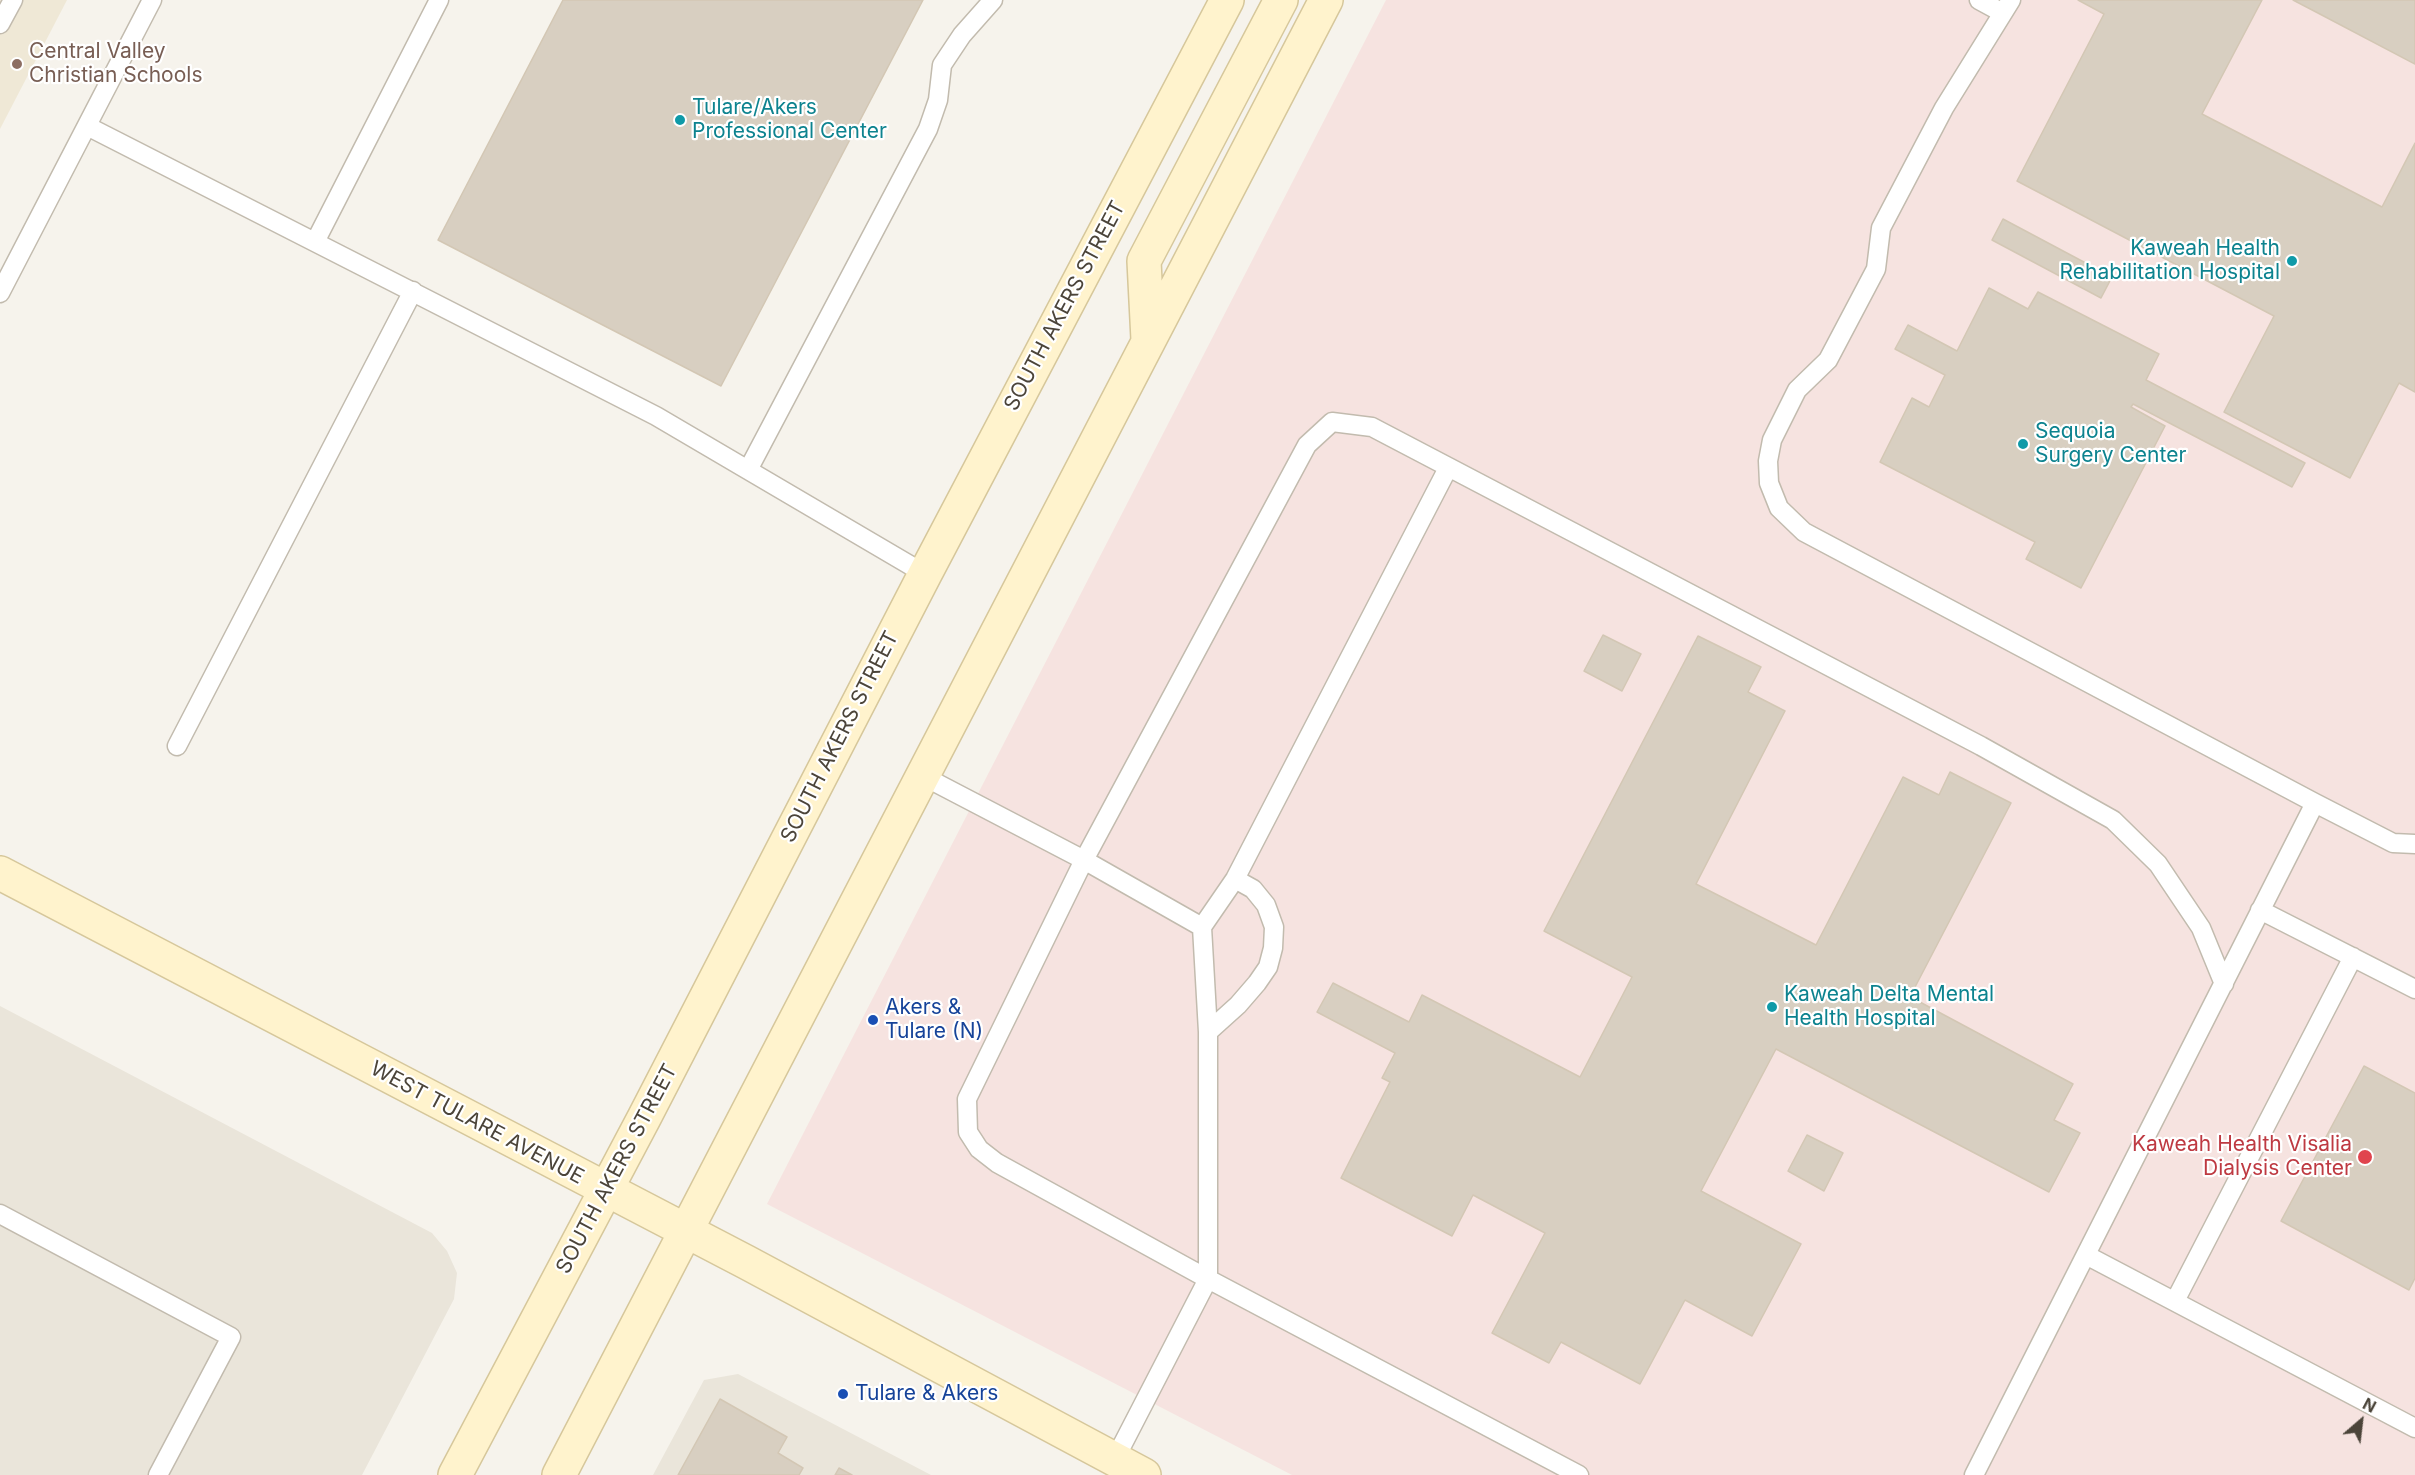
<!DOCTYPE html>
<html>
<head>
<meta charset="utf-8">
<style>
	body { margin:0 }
	#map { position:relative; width:2415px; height:1475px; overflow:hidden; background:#f6f3ec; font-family:Inter,sans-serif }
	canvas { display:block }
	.north { position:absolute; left:2331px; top:1391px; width:60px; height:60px; -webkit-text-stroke:4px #fff; paint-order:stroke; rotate:28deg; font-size:16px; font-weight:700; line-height:24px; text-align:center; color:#4b4439 }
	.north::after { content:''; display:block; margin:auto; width:21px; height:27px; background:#4b4439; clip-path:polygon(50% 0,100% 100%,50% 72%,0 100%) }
</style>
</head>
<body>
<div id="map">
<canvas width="2415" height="1475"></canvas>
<div class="north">N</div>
</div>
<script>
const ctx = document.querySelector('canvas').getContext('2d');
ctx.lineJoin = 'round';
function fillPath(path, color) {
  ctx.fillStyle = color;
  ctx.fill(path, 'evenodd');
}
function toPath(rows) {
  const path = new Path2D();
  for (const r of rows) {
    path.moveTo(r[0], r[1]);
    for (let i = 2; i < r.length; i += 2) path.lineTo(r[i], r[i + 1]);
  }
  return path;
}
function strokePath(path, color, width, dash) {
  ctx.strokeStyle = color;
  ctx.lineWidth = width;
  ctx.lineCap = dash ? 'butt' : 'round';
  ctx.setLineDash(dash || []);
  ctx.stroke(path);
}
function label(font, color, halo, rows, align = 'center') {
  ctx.font = font + ' Inter,sans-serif';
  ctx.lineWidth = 4.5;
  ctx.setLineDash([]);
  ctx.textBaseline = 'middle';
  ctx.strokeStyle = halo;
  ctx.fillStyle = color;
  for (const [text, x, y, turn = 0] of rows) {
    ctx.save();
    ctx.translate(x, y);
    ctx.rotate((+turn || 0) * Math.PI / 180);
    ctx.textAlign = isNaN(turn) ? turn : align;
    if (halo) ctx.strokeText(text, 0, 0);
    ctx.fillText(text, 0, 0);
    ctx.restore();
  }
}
fillPath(toPath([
	[0,1006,432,1233,447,1251,457,1273,454,1299,362,1475,0,1475],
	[738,1374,931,1475,653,1475,704,1380]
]), '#eae5da');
fillPath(toPath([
	[0,0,67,0,0,129]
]), '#efe8d6');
fillPath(toPath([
	[1386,0,2415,0,2415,1475,1292,1475,767,1204]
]), '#f6e3e0');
const building = toPath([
	[563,0,923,0,721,386,438,240,563,0],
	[2078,0,2262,0,2202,114,2382,207,2415,143,2415,392,2399,383,2350,478,2224,412,2274,316,2017,181,2104,14,2078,0],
	[2293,0,2415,0,2415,64,2316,12,2293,0],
	[2003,219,2112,277,2101,298,1992,240,2003,219],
	[1989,288,2028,309,2038,292,2159,354,2146,380,2305,463,2292,487,2133,404,2131,407,2165,426,2081,588,2026,559,2035,542,1880,462,1912,398,1929,407,1945,375,1895,349,1908,325,1957,351,1989,288],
	[1603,635,1641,654,1622,691,1584,671,1603,635],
	[1698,636,1761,667,1748,692,1785,711,1696,884,1816,945,1903,777,1939,795,1950,772,2011,803,1914,989,1918,1001,2073,1084,2054,1120,2080,1133,2049,1192,1776,1049,1701,1191,1801,1244,1752,1336,1685,1300,1640,1384,1561,1342,1549,1363,1492,1333,1545,1233,1473,1195,1452,1236,1341,1178,1390,1082,1382,1078,1395,1053,1317,1012,1333,983,1409,1022,1422,995,1580,1077,1632,977,1544,931,1698,636],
	[2364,1066,2415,1093,2415,1278,2409,1290,2281,1221,2364,1066],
	[1807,1135,1843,1153,1824,1191,1788,1171,1807,1135],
	[720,1399,787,1437,778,1453,803,1468,799,1475,678,1475,720,1399],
	[839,1468,852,1475,835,1475,839,1468]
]);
fillPath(building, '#d8cfc1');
strokePath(building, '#d3c7b4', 1.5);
const lane = toPath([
	[1979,0,2003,13],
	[2011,0,1944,108,1881,228,1876,269,1828,360,1797,390,1772,440,1768,461,1769,483,1779,508,1804,532,2315,803,2393,843,2415,844],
	[0,24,13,0],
	[87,126,656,416,925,574],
	[315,242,439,0],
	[0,293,152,0],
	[748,470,928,129,938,100,942,65,962,35,993,0],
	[177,746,413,291],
	[923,776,1084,860,1202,927,1208,1032,1208,1279,1115,1459],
	[2260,910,2415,989],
	[1202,927,1235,879,1448,468],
	[1208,1032,1238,1005,1257,983,1268,967,1273,948,1274,927,1266,905,1253,889,1235,879],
	[0,1214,231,1337,158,1475],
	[2086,1255,2415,1428],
	[2175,1301,2353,957],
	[1579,1475,1208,1279,997,1163,979,1149,968,1132,967,1099,1084,860,1307,445,1332,422,1372,427,1981,746,2113,820,2158,864,2201,928,2224,984],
	[1974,1475,2315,803]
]);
const secondary = toPath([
	[1148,340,1144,261,1281,0],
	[0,873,746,1262,1144,1475],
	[455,1475,644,1118,925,574,1227,0],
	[559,1475,1326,0]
]);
strokePath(lane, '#c2bbae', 21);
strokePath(secondary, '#d6c79b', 36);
strokePath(lane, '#fff', 18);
strokePath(secondary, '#fff3cd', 33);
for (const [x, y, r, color] of [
	[17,64,6,"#8d6e63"],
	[680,120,6,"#0f9aa8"],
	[2292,261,6,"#0f9aa8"],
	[2023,444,6,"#0f9aa8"],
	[1772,1007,6,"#0f9aa8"],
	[873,1020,6,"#1a4fb4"],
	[2365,1157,8,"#e0444e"],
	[843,1394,6,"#1a4fb4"]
]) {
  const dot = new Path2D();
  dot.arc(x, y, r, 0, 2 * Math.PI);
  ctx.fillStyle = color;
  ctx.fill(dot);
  strokePath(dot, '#fff', 2);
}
label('21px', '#785e54', '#fff', [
	["Central Valley",29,52],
	["Christian Schools",29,76]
], 'left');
label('21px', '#0d838f', '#fff', [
	["Tulare/Akers",692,108],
	["Professional Center",692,132],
	["Kaweah Health",2280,249,"right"],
	["Rehabilitation Hospital",2280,273,"right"],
	["Sequoia",2035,432],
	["Surgery Center",2035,456],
	["Kaweah Delta Mental",1784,995],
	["Health Hospital",1784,1019]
], 'left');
label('21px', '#4b4439', '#fff', [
	["SOUTH AKERS STREET",1065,306,-62],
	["SOUTH AKERS STREET",840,737,-63],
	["WEST TULARE AVENUE",477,1123,28],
	["SOUTH AKERS STREET",617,1169,-62]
]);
label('21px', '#164399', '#fff', [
	["Akers &",885,1008],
	["Tulare (N)",885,1032],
	["Tulare & Akers",855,1394]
], 'left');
label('21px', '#be3a42', '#fff', [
	["Kaweah Health Visalia",2352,1145],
	["Dialysis Center",2352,1169]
], 'right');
</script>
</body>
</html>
